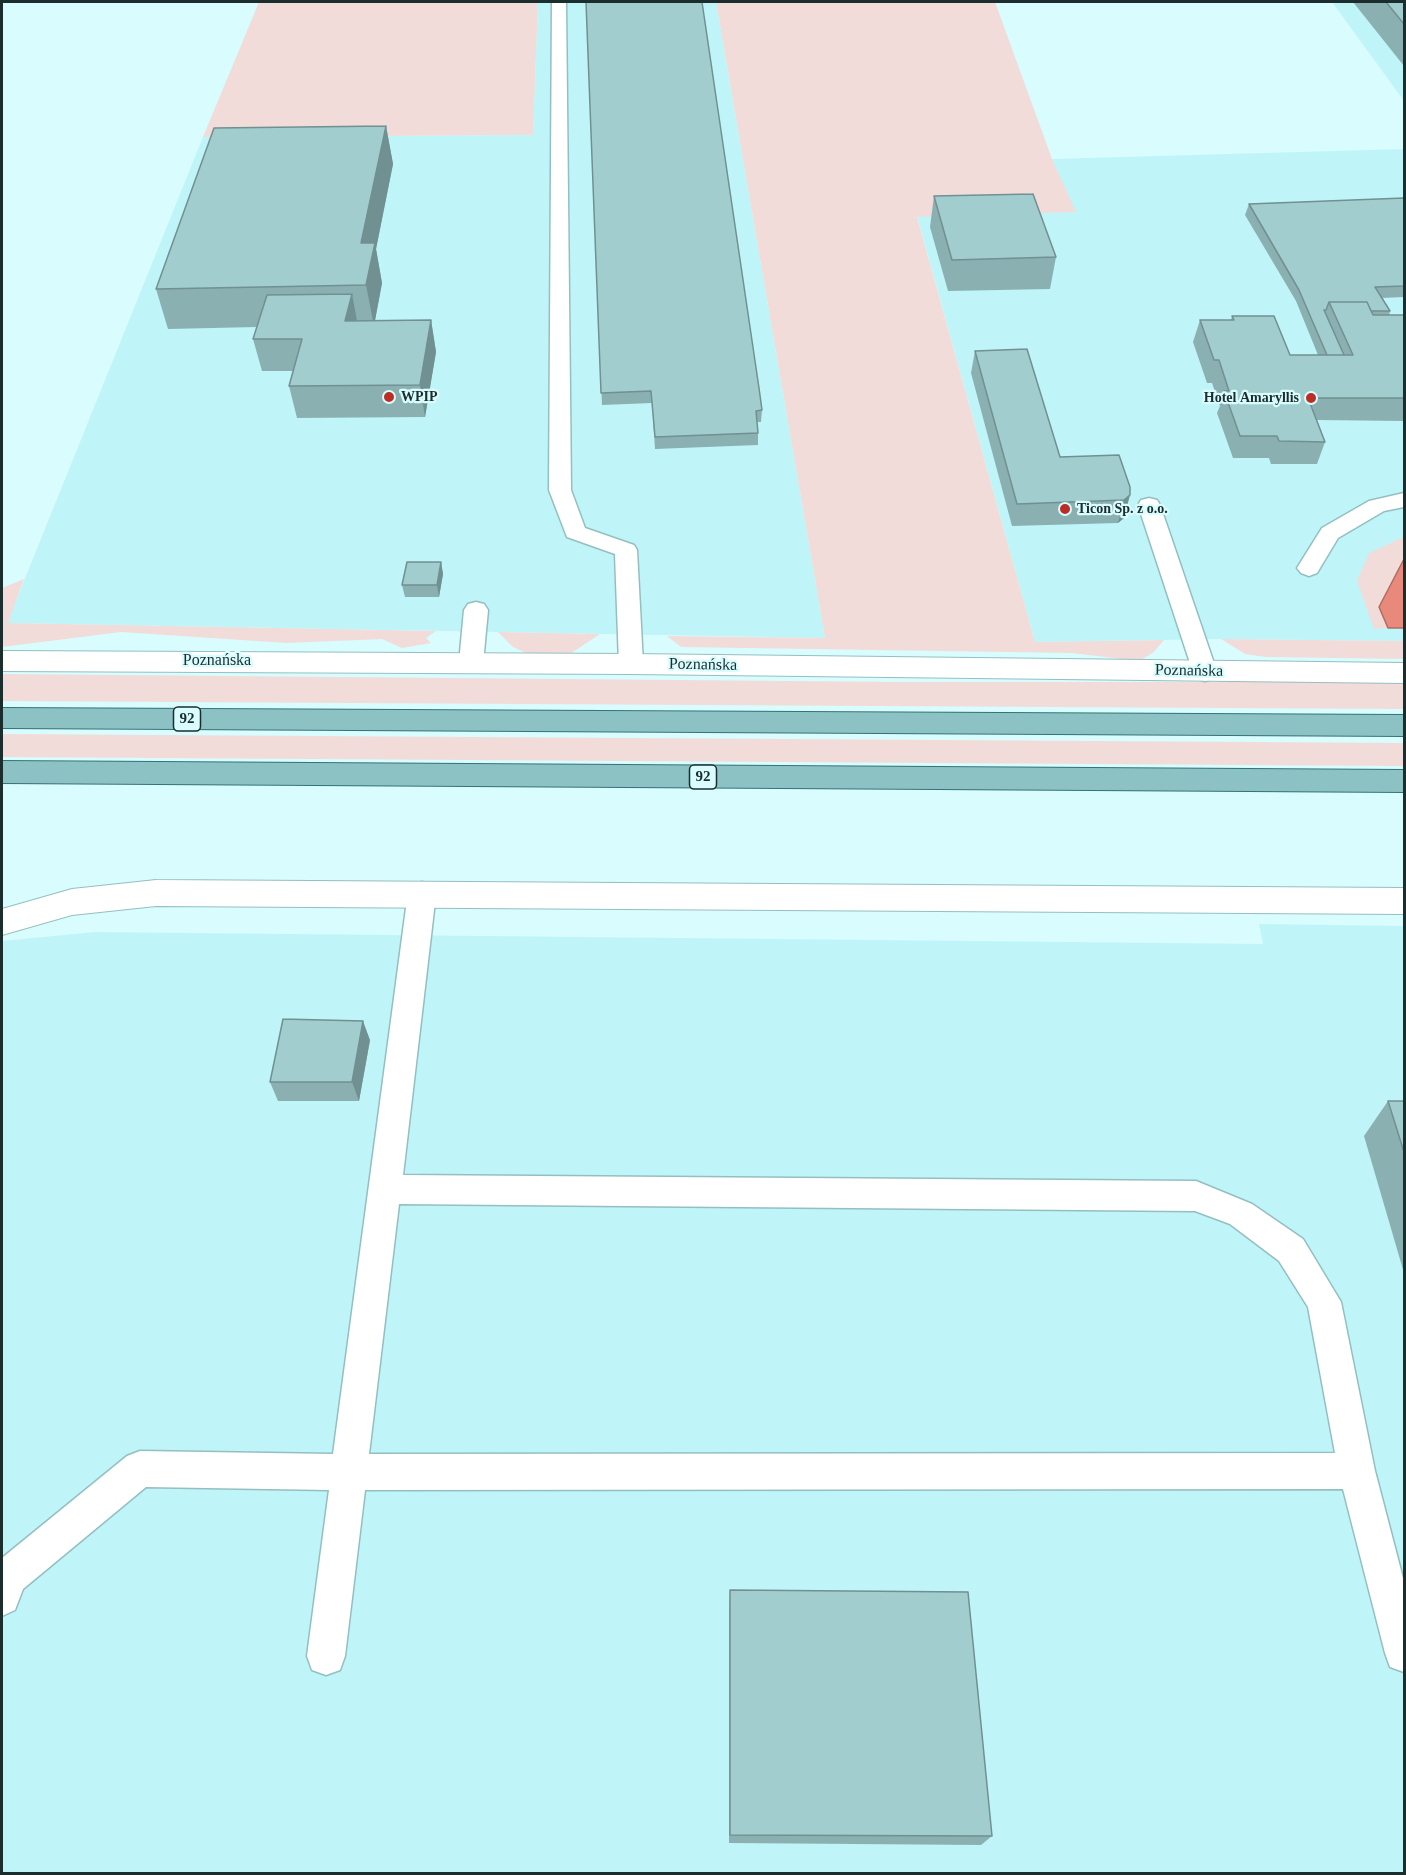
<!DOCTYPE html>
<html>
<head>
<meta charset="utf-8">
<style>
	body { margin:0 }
	#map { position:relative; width:1406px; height:1875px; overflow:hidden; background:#d9fcfe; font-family:Georgia,serif }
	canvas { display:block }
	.frame { position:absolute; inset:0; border:3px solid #1c2d2e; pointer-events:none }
</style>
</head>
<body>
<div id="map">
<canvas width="1406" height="1875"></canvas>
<div class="frame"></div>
</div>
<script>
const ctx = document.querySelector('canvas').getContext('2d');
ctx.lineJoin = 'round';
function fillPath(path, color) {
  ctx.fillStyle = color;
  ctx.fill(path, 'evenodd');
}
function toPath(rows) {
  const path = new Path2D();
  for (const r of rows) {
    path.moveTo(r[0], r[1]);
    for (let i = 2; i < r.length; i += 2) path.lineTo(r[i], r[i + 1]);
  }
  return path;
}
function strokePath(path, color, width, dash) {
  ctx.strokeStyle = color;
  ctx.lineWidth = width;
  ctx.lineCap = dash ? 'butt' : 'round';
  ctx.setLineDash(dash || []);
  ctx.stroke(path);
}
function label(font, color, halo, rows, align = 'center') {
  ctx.font = font + ' Georgia,serif';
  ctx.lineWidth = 4.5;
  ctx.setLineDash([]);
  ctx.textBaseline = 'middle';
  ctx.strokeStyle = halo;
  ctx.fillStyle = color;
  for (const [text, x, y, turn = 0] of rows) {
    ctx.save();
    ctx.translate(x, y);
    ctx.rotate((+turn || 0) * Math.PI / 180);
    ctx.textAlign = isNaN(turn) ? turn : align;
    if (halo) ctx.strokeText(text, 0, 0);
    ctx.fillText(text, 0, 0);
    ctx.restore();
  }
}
fillPath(toPath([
	[538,2,716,2,825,638,7,623,203,137,533,135],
	[1332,2,1404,2,1404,101],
	[1404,149,1404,641,1221,639,1035,642,917,216,1075,212,1052,159],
	[1259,924,1404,926,1404,1873,2,1873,2,941,95,932,1263,944]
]), '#bff5f8');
fillPath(toPath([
	[259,2,538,2,533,135,203,137],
	[716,2,995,2,1052,159,1076,212,917,217,1035,642,1164,640,1154,652,1139,661,1072,653,681,647,667,636,825,638],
	[1404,537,1404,559,1379,607,1388,628,1374,629,1357,581,1369,553],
	[24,579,8,623,436,631,426,638,431,643,402,648,382,639,287,643,121,632,2,647,2,588],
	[498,632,600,634,570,654,532,656,513,647],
	[1221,639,1404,641,1404,659,1266,657,1245,654],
	[2,674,899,682,1354,682,1404,684,1404,709,2,701],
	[2,734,1404,743,1404,766,2,757]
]), '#f1dcd9');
const water = toPath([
	[1404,559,1404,628,1388,628,1379,607,1404,559]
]);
fillPath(water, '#e9897c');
strokePath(water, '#ac6d65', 1.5);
const lane = toPath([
	[552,2,566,2,571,490,585,528,634,545,637,550,643,664,640,670,631,672,622,670,619,664,615,554,567,537,549,490,552,2],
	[1404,493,1404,507,1384,511,1338,538,1317,573,1309,576,1301,573,1297,568,1322,528,1369,501,1404,493],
	[1149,498,1157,500,1160,505,1217,672,1214,678,1205,681,1196,678,1193,672,1138,505,1141,500,1149,498],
	[476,602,484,604,488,610,483,663,480,669,471,671,462,669,459,663,464,610,468,604,476,602],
	[422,882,432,885,436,893,403,1175,1196,1181,1252,1204,1303,1239,1341,1302,1375,1471,1404,1582,1404,1672,1390,1667,1385,1653,1343,1489,365,1490,345,1656,340,1670,326,1675,312,1670,307,1656,329,1490,146,1487,23,1589,15,1610,2,1616,2,1558,127,1456,140,1451,333,1454,408,893,412,885,422,882],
	[399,1204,1195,1211,1230,1224,1279,1261,1308,1307,1335,1453,369,1454,399,1204]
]);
const street = toPath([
	[2,651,631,654,1404,663,1404,683,631,674,2,671,2,651],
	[156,880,1404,888,1404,914,156,906,72,915,2,935,2,909,72,889,156,880]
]);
const primary = toPath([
	[2,708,1404,715,1404,736,2,728,2,708],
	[2,761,1404,770,1404,792,2,783,2,761]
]);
strokePath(lane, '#94bfc1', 3);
strokePath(street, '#94bfc1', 2);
strokePath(primary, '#347376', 2);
fillPath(lane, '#fff');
fillPath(street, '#fff');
fillPath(primary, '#8dc2c4');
fillPath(toPath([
	[586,2,762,410,761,422,757,422,758,433,758,445,655,449,652,403,602,405],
	[1353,2,1404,2,1404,66],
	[386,126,393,164,376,249,382,283,375,320,431,320,436,352,425,417,297,418,289,386,293,371,262,371,253,339,257,327,168,329,156,289],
	[934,196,1056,257,1050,289,948,291,930,227],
	[1404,198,1404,297,1382,298,1390,311,1389,315,1404,315,1404,421,1317,420,1325,442,1317,464,1271,464,1269,458,1233,458,1217,413,1220,406,1212,383,1207,383,1193,342,1200,320,1231,320,1232,316,1290,355,1318,355,1296,301,1245,215,1249,204],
	[975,351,1060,457,1130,487,1124,518,1118,523,1012,526,971,373],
	[441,562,443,574,439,597,405,597,402,585],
	[370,1040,359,1101,278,1101,270,1082],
	[1388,1101,1404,1101,1404,1273,1364,1136],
	[730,1590,992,1836,981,1845,729,1843,729,1607]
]), '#8bb0b2');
fillPath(toPath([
	[386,126,393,164,376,249,382,283,374,326,366,285,361,243],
	[352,294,358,326,345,321],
	[431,320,436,352,425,417,420,385],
	[1130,495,1124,518,1118,523,1124,500],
	[441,562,443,574,439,597,437,585],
	[363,1021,370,1040,359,1101,352,1082]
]), '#719091');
const building = toPath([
	[586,2,702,2,759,388,762,410,756,411,758,433,655,437,651,391,601,393,586,2],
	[1386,2,1404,2,1404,24,1386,2],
	[386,126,361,243,375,243,366,285,156,289,214,128,386,126],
	[1033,194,1056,257,952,260,934,196,1033,194],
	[1404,198,1404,286,1375,287,1390,311,1371,311,1367,302,1329,302,1326,310,1324,310,1344,355,1327,355,1299,290,1249,204,1404,198],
	[352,294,345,321,431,320,420,385,289,386,302,339,253,339,267,295,352,294],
	[1329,302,1367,302,1373,315,1404,315,1404,398,1308,398,1325,442,1279,441,1277,436,1240,436,1224,391,1229,391,1219,360,1214,360,1200,320,1234,320,1232,316,1274,316,1290,355,1353,355,1329,302],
	[1027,349,1060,457,1119,455,1130,487,1130,495,1124,500,1017,504,975,351,1027,349],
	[407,562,441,562,437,585,402,585,407,562],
	[283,1019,363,1021,352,1082,270,1082,283,1019],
	[1388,1101,1404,1101,1404,1152,1388,1101],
	[730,1590,968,1592,992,1836,730,1835,730,1590]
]);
fillPath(building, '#a2cdcf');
strokePath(building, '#719091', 1.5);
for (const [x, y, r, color] of [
	[389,397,6,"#bb2d25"],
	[1311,398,6,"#bb2d25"],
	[1065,509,6,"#bb2d25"]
]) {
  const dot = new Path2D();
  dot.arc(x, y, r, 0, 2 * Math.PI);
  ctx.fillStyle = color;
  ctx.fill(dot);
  strokePath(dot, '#d9fcfe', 2);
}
label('bold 14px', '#1c2d2e', '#d9fcfe', [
	["WPIP",401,397],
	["Hotel Amaryllis",1299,398,"right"],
	["Ticon Sp. z o.o.",1077,509]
], 'left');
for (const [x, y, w] of [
	[187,719,27],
	[703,777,27]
]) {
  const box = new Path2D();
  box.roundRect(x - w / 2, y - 12, w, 24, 4.5);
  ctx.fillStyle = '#d9fcfe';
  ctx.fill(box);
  strokePath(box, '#1c2d2e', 1.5);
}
label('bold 15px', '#1c2d2e', null, [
	["92",187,719],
	["92",703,777]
]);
label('16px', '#1c2d2e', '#d9fcfe', [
	["Poznańska",217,661],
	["Poznańska",703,665,1],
	["Poznańska",1189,671,1]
]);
</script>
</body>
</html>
